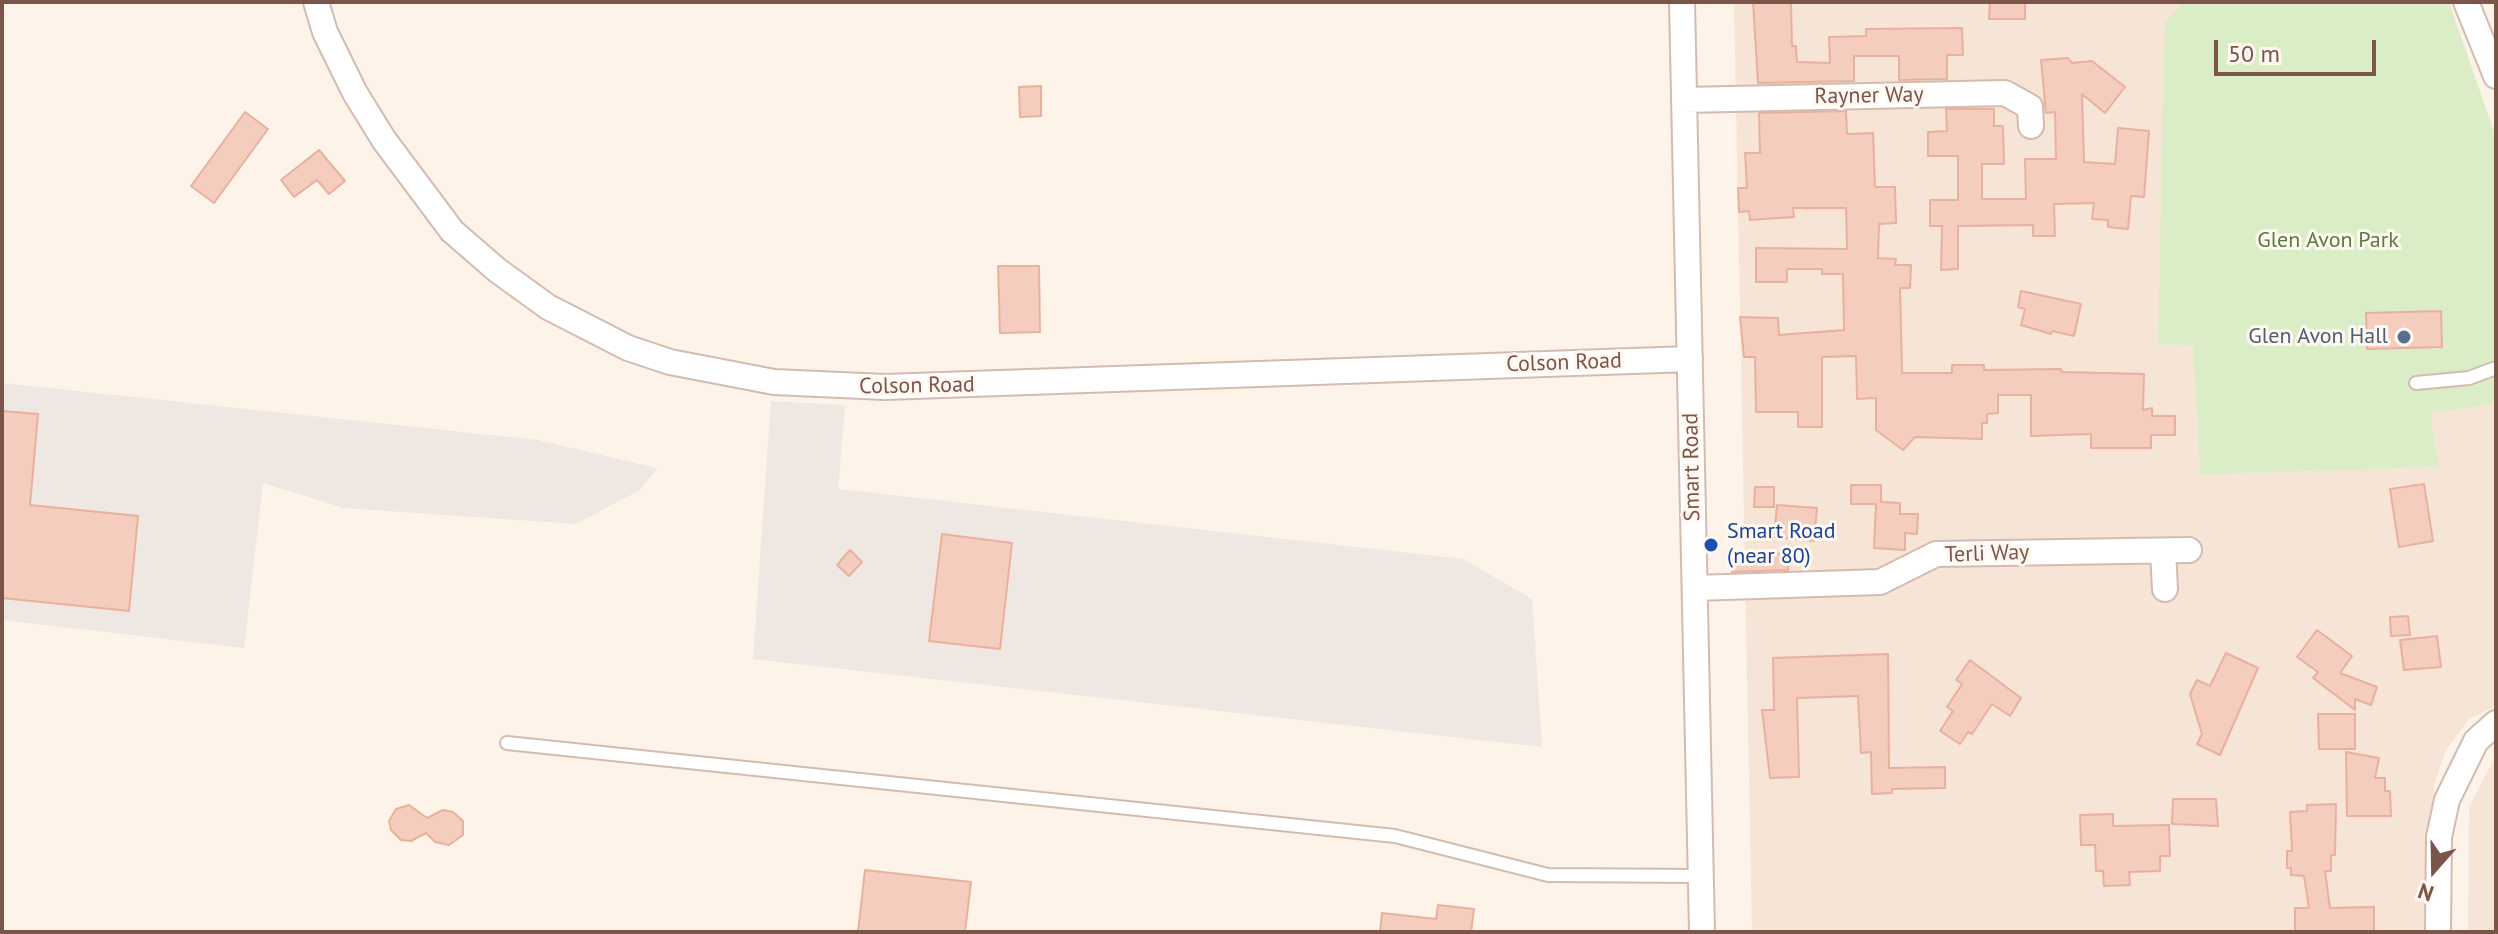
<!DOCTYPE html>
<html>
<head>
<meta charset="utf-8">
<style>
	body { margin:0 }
	#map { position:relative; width:2498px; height:934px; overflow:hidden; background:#fef3e9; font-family:"PT Sans",sans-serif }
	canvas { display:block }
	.frame { position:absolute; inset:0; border:4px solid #7b554a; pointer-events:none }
	.north { position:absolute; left:2394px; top:830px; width:80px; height:80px; -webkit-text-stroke:6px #fff8f1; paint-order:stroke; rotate:200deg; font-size:22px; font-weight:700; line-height:32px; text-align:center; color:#7b554a }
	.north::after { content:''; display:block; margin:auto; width:28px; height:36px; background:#7b554a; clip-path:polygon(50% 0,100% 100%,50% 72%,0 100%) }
	.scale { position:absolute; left:2214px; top:40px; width:162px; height:36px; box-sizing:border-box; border:4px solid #7b554a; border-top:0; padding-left:10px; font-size:24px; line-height:28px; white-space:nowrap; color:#7b554a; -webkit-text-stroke:6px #fff8f1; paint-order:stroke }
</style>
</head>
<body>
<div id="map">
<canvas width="2498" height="934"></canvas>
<div class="frame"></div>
<div class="north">N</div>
<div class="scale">50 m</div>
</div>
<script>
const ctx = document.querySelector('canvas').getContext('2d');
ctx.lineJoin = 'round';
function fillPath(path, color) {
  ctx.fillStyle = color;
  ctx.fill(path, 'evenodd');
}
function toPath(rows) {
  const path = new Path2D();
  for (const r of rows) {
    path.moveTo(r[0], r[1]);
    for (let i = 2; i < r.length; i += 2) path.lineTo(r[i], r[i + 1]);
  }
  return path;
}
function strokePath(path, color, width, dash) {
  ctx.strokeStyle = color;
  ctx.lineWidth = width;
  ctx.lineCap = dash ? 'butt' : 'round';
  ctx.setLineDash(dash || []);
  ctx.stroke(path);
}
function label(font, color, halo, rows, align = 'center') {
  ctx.font = font + ' "PT Sans",sans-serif';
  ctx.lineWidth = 6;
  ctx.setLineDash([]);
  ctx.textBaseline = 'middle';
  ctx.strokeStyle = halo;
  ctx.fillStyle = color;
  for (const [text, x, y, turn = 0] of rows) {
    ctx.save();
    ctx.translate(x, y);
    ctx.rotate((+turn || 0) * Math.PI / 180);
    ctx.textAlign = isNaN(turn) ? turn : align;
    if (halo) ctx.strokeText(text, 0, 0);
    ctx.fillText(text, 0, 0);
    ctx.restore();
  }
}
fillPath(toPath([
	[1734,2,2184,2,2159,344,2193,346,2200,475,2437,467,2431,414,2496,403,2496,706,2469,719,2446,750,2434,785,2431,932,1752,932],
	[2496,755,2496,932,2468,932,2469,807]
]), '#f6e4d7');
fillPath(toPath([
	[2,383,538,440,657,468,640,490,576,524,344,508,263,483,244,648,2,620],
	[771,401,845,405,838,489,1463,559,1532,599,1542,747,753,659]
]), '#efe7e2');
fillPath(toPath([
	[2184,2,2449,2,2496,137,2496,403,2431,414,2438,467,2200,475,2193,346,2158,344,2165,22]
]), '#dbedc6');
const building = toPath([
	[1753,2,1791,2,1792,46,1796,46,1797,62,1830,63,1829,37,1866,36,1866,29,1962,28,1963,55,1947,55,1947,79,1899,80,1899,56,1854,56,1854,81,1758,83,1753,2],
	[1990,2,2025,2,2025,19,1989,19,1990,2],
	[2068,58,2072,63,2092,61,2125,87,2105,113,2082,94,2084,162,2115,164,2118,128,2149,131,2144,197,2131,196,2128,229,2108,227,2108,220,2092,219,2094,203,2054,204,2055,236,2033,236,2033,225,1958,226,1958,269,1941,270,1942,226,1930,226,1930,200,1958,200,1958,156,1928,156,1928,132,1947,131,1946,109,1994,109,1994,126,2003,126,2004,164,1982,164,1982,199,2026,199,2025,159,2056,159,2055,112,2046,113,2041,60,2068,58],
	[1041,86,1041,116,1020,117,1019,87,1041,86],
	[1846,111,1847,134,1873,133,1875,187,1895,187,1896,223,1879,224,1878,258,1896,259,1895,265,1911,265,1910,288,1900,288,1902,373,1952,373,1952,365,1984,365,1984,370,2061,369,2062,372,2144,374,2143,410,2152,408,2152,416,2175,416,2175,435,2151,435,2151,448,2091,448,2091,434,2031,436,2031,395,1998,395,1998,413,1987,414,1987,423,1982,423,1982,439,1915,437,1903,450,1876,430,1876,398,1857,399,1856,356,1822,357,1822,427,1798,427,1798,412,1756,412,1755,357,1744,357,1740,317,1778,318,1779,335,1844,330,1843,274,1822,274,1822,269,1787,269,1787,282,1756,282,1756,248,1847,249,1846,208,1793,208,1794,217,1750,220,1749,211,1739,212,1738,188,1747,188,1745,153,1760,153,1759,113,1846,111],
	[245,112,268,129,214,203,191,186,245,112],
	[319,150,345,181,329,194,317,180,294,197,281,180,319,150],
	[998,266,1039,266,1040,332,1000,333,998,266],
	[2021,291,2081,304,2074,336,2052,331,2051,334,2021,325,2025,309,2018,307,2021,291],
	[2441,311,2442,347,2367,349,2366,313,2441,311],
	[2,411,38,414,30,505,138,516,129,611,2,598,2,411],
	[2424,484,2433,541,2399,547,2390,489,2424,484],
	[1851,485,1881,485,1881,502,1900,503,1900,514,1918,514,1917,534,1905,533,1905,550,1874,548,1876,504,1851,504,1851,485],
	[1755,487,1774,487,1774,507,1754,507,1755,487],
	[1777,505,1817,508,1814,541,1774,537,1777,505],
	[942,534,1012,543,1000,649,929,641,942,534],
	[850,550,862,562,849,576,837,565,850,550],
	[1788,553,1788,570,1732,572,1732,555,1788,553],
	[2408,616,2410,635,2391,636,2390,617,2408,616],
	[2317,630,2352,656,2340,673,2377,687,2371,705,2355,699,2355,710,2313,678,2318,672,2297,657,2317,630],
	[2437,636,2441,667,2404,670,2400,640,2437,636],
	[2226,653,2258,668,2220,755,2197,744,2202,734,2190,694,2197,680,2210,686,2226,653],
	[1888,654,1889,768,1945,767,1945,788,1892,789,1892,793,1872,794,1871,752,1861,753,1858,696,1797,698,1799,777,1770,778,1762,710,1774,710,1773,658,1888,654],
	[1970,660,2021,698,2010,716,1992,704,1972,734,1968,732,1960,744,1940,731,1953,711,1947,707,1962,684,1956,680,1970,660],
	[2318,714,2355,714,2355,749,2319,749,2318,714],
	[2346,752,2379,758,2375,778,2385,778,2385,791,2390,791,2391,816,2347,816,2346,752],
	[2173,799,2216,799,2218,826,2172,824,2173,799],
	[2336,804,2335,855,2331,855,2331,871,2325,871,2330,908,2374,907,2374,932,2295,932,2295,908,2309,908,2304,876,2291,875,2291,868,2287,868,2287,851,2292,851,2290,812,2307,811,2307,805,2336,804],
	[409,805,427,818,443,810,453,812,463,821,463,835,449,845,435,842,426,833,411,841,401,840,391,830,389,821,396,809,409,805],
	[2113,814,2113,826,2169,825,2170,856,2160,856,2160,871,2129,872,2130,885,2104,886,2103,871,2096,871,2095,845,2081,845,2080,815,2113,814],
	[865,870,971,882,965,932,858,932,865,870],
	[1438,905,1474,909,1471,932,1380,932,1382,913,1436,919,1438,905]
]);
fillPath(building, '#f5cdbf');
strokePath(building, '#e9b09e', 2);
const service = toPath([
	[2416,383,2469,378,2496,368],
	[507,743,1395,836,1548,875,1700,876]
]);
const minor = toPath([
	[316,2,325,32,355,93,384,140,452,231,497,270,548,307,628,348,670,362,774,382,885,387,1690,359],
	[1682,2,1702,932],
	[2466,2,2496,76],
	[1685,100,2005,93,2030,107,2031,126],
	[2163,551,2165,589],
	[1695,588,1880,582,1936,554,2189,550],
	[2438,932,2439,837,2447,800,2476,741,2496,723]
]);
strokePath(service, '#d4bbb0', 16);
strokePath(minor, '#d4bbb0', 28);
strokePath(service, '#fff', 12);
strokePath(minor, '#fff', 24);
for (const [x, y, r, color] of [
	[2404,337,8,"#5c6f8a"],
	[1711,545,8,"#1a4fb4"]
]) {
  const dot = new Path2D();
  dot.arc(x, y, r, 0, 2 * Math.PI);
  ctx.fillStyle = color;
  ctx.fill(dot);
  strokePath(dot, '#fff8f1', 3);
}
label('22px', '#7b554a', '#fff8f1', [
	["Rayner Way",1869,96,-1],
	["Colson Road",1564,363,-2],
	["Colson Road",917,386,-1],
	["Smart Road",1692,467,-91],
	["Terli Way",1987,554,-2]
]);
label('22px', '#587b3e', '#fff8f1', [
	["Glen Avon Park",2328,241]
]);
label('22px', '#4e5e75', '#fff8f1', [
	["Glen Avon Hall",2388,337]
], 'right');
label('22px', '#164399', '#fff8f1', [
	["Smart Road",1727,532],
	["(near 80)",1727,557]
], 'left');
</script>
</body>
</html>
